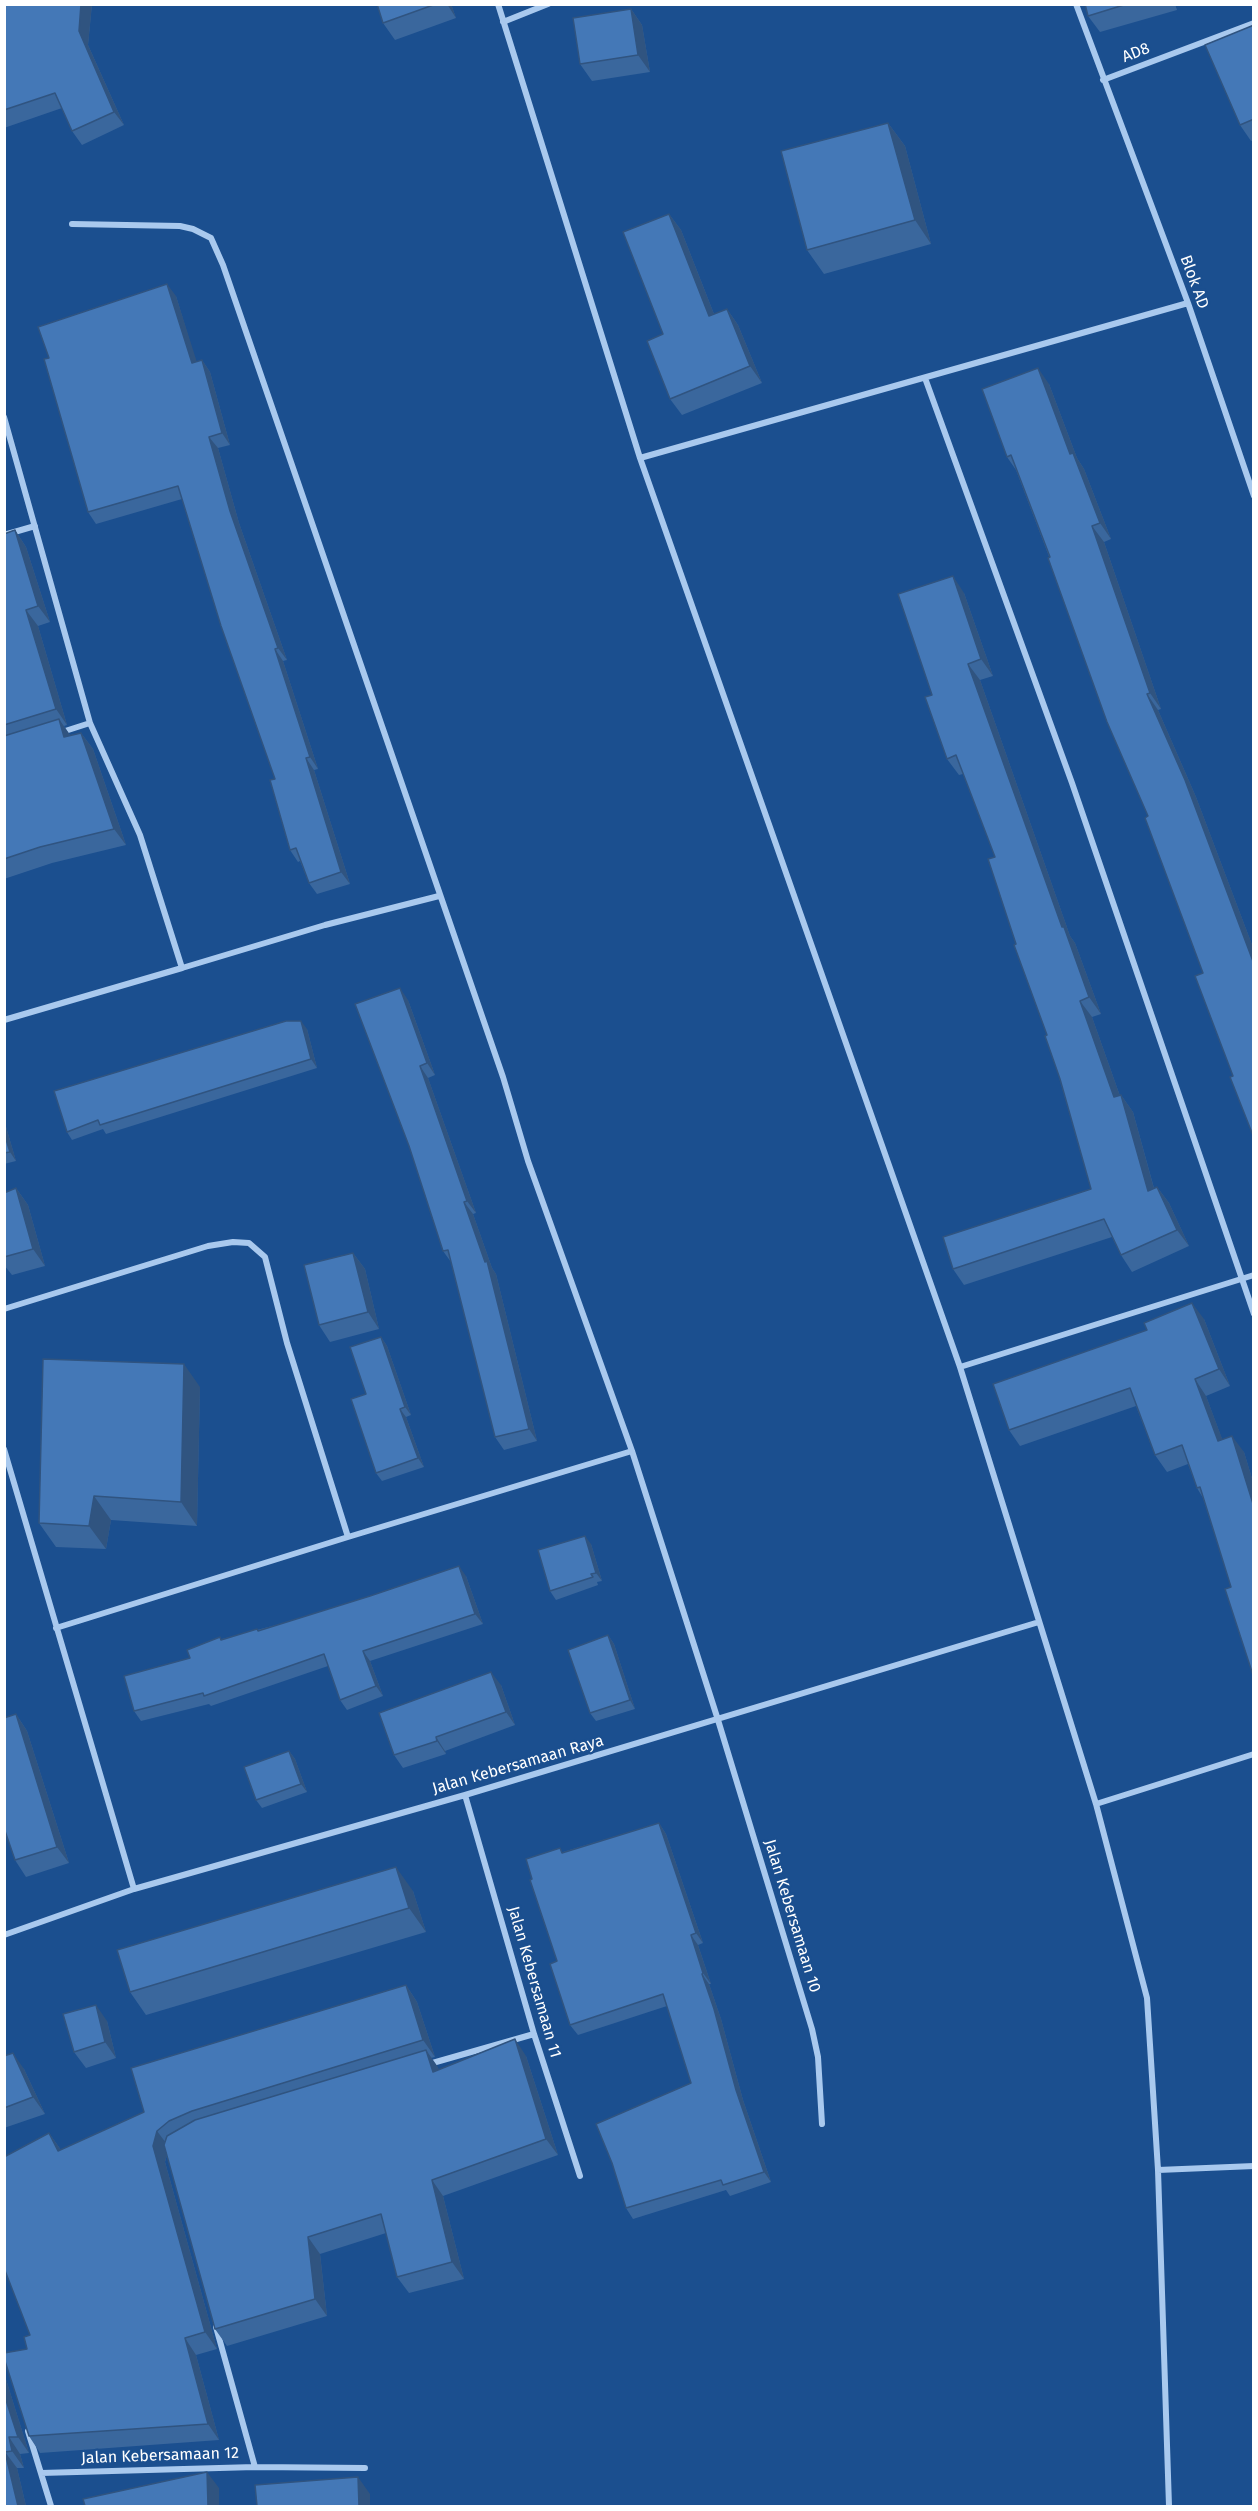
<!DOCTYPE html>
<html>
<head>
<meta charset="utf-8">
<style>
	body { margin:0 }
	#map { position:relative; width:1258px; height:2511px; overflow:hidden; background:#1b4f8f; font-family:"Fira Sans",sans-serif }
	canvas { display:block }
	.frame { position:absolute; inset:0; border:6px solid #fff; pointer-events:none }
</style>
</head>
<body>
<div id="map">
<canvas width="1258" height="2511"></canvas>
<div class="frame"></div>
</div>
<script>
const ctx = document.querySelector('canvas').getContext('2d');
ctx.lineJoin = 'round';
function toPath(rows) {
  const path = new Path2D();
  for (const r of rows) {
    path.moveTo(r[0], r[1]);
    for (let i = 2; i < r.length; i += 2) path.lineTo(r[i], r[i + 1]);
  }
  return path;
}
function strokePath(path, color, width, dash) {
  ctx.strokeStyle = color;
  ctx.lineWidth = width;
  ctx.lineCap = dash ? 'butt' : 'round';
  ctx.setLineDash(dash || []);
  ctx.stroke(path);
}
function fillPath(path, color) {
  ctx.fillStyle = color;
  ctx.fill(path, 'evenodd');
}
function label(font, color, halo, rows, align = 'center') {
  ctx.font = font + ' "Fira Sans",sans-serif';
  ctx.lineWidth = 4.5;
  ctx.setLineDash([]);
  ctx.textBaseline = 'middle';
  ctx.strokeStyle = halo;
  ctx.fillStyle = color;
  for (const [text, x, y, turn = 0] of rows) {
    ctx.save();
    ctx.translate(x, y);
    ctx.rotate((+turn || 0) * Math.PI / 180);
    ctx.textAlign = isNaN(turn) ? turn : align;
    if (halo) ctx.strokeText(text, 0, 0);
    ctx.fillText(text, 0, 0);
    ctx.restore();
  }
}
strokePath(toPath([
	[498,4,640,458,960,1367],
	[1076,4,1188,303,1254,496],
	[503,22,548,4],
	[1103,80,1254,23],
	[72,224,180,226,193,229,211,238,223,265,503,1077,528,1161,632,1451,718,1720,812,2029,818,2057,822,2124],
	[925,378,1072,783,1254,1314],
	[4,417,90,723],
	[640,458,1188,303],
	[4,535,35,526],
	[182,968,325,925,439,896],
	[4,1020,182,968,140,835,90,723,62,732],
	[1254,1275,960,1367,1096,1804,1254,1754],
	[4,1309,208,1246,233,1242,249,1243,265,1257,287,1343,348,1537,56,1628],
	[4,1449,134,1889],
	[348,1537,632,1451],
	[465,1795,534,2034,580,2176],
	[1096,1804,1147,1998,1158,2170],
	[4,1935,134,1889,465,1795,1039,1622],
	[429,2064,534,2034],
	[28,2431,51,2506],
	[255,2467,365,2468],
	[41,2473,255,2467,216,2327],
	[1169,2506,1158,2170,1254,2166]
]), '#a9c9ee', 6);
fillPath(toPath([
	[4,4,92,4,88,45,124,125,82,145,72,131,62,108,4,128],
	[377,4,451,4,456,18,395,40,383,23],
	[1085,4,1175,4,1177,10,1100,32,1088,16],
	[631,9,642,25,650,72,592,81,580,64],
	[1254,25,1254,140,1251,141,1240,125],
	[888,123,905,146,931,244,824,274,807,250],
	[669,214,681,230,714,314,727,309,738,325,762,383,682,415,670,399,663,334],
	[176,296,196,362,202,360,210,372,230,445,218,448,239,523,287,660,283,661,318,769,314,770,350,884,317,894,309,883,300,861,298,862,290,850,275,779,182,499,96,524,88,512],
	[1049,384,1077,458,1084,469,1111,539,1104,542,1161,709,1158,710,1196,797,1254,950,1254,1138,1233,1076,1203,973,1148,816,1016,470,1007,457],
	[15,530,26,547,50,622,38,626,67,725,64,726,70,735,81,733,93,749,126,845,52,863,4,879,4,534],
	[964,593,993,676,980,680,1070,936,1075,943,1101,1014,1092,1017,1120,1096,1121,1095,1133,1112,1154,1188,1157,1187,1169,1203,1189,1246,1132,1272,1121,1255,1112,1237,964,1285,953,1269,1091,1189,1047,1035,1016,944,995,857,963,774,959,775,947,759,932,695],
	[408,1000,435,1075,428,1078,476,1213,473,1214,492,1268,496,1274,537,1441,504,1450,495,1437,451,1262,443,1251],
	[307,1029,317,1068,106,1134,103,1129,72,1140,67,1132],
	[4,1120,16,1161,4,1164],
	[16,1188,28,1205,45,1266,12,1275,4,1265,4,1257],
	[353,1253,365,1269,379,1329,330,1342,319,1325],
	[1204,1319,1230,1386,1206,1396,1222,1439,1244,1452,1254,1485,1254,1676,1231,1587,1203,1498,1197,1488,1188,1464,1167,1472,1155,1455,1136,1406,1020,1446,1009,1430],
	[381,1337,387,1346,411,1415,406,1417,424,1467,382,1481,376,1473,366,1394],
	[200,1387,197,1526,111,1520,106,1549,56,1547,39,1523],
	[591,1544,602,1581,597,1582,598,1585,556,1600,550,1591],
	[466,1576,483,1624,370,1661,383,1696,347,1710,340,1700,328,1666,211,1706,209,1704,141,1721,134,1711,190,1658,222,1639],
	[608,1635,614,1644,635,1709,596,1721,590,1713],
	[501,1685,515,1725,445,1751,446,1754,403,1768,394,1755],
	[16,1714,27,1731,69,1863,26,1877,15,1860],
	[289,1751,295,1759,307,1792,262,1808,256,1800],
	[659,1823,666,1834,703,1943,698,1945,711,1984,709,1984,721,2019,743,2100,771,2182,730,2196,726,2190,633,2219,626,2208,691,2083,667,2006,578,2035,570,2025,557,1961,532,1879,563,1852],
	[413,1891,426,1932,146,2015,130,1992],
	[406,1985,417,2002,435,2057,431,2058,439,2070,526,2056,558,2155,443,2196,464,2279,409,2293,397,2277,386,2233,320,2254,327,2316,227,2346,215,2329,167,2155,165,2162,217,2349,196,2355,219,2440,40,2453,29,2436,27,2349,30,2335,49,2133,61,2150,144,2112],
	[107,2021,116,2058,86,2068,74,2052],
	[4,2056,24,2069,45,2114,4,2128],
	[4,2373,29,2453,20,2454,24,2468,17,2468,26,2506,4,2506]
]), '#3a679d');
fillPath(toPath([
	[81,4,92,4,88,45,124,125,114,112,79,31],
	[447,4,451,4,456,18],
	[631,9,642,25,650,72,638,55],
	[888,123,905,146,931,244,915,220],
	[669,214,681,230,721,332,709,316],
	[167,284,176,296,201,375,192,363],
	[727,309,738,325,762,383,750,366],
	[202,360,210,372,230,445,222,433],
	[1038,368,1049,384,1077,458,1084,469,1111,539,1100,523,1070,454],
	[209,437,218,448,239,523,287,660,278,648,230,511],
	[1092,526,1104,542,1161,709,1150,693],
	[15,530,26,547,50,622,38,606],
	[953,576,964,593,993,676,981,659],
	[26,610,38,626,67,725,56,709],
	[275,649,283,661,318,769,310,757],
	[968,664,980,680,1070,936,1075,943,1101,1014,1089,997,1062,927],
	[1147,694,1158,710,1196,797,1254,950,1254,964],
	[59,719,70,735,76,753,64,737],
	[81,733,93,749,126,845,114,829],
	[306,758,314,770,350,884,341,872],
	[400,988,408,1000,435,1075,427,1063],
	[1080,1001,1092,1017,1126,1113,1114,1097],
	[301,1021,307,1029,317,1068,311,1059],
	[420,1066,428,1078,476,1213,467,1201],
	[1121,1095,1133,1112,1159,1207,1148,1191],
	[4,1120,16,1161,10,1152,4,1133],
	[1157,1187,1169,1203,1189,1246,1177,1230],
	[16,1188,28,1205,45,1266,33,1249],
	[464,1202,473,1214,492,1268,496,1274,537,1441,529,1429,485,1262],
	[353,1253,365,1269,379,1329,368,1312],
	[1192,1303,1204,1319,1230,1386,1219,1369],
	[381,1337,387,1346,411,1415,405,1407],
	[184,1364,200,1387,197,1526,181,1502],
	[1195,1379,1206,1396,1229,1457,1218,1441],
	[400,1409,406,1417,424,1467,418,1458],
	[1232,1436,1244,1452,1254,1485,1254,1507],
	[94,1496,111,1520,106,1549,89,1526],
	[585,1536,591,1544,602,1581,596,1573],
	[459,1566,466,1576,483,1624,475,1614],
	[608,1635,614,1644,635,1709,630,1700],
	[363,1651,370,1661,383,1696,376,1686],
	[491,1672,501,1685,515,1725,506,1712],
	[16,1714,27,1731,69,1863,57,1847],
	[436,1737,445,1751,446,1754,437,1741],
	[289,1751,295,1759,307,1792,301,1784],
	[659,1823,666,1834,703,1943,696,1933],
	[396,1867,413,1891,426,1932,409,1908],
	[691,1935,698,1945,711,1984,703,1973],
	[702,1974,709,1984,721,2019,743,2100,771,2182,764,2172,736,2090],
	[406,1985,417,2002,435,2057,423,2040],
	[96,2005,107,2021,116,2058,105,2042],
	[515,2039,526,2056,558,2155,546,2139],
	[426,2050,438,2067,445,2089,433,2072],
	[13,2053,24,2069,45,2114,33,2097],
	[157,2131,169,2147,165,2162,217,2349,205,2332,153,2146],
	[49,2133,61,2150,58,2151],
	[432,2180,443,2196,464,2279,452,2262],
	[308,2237,320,2254,327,2316,315,2299],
	[185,2338,196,2355,219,2440,208,2424],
	[4,2373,29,2453,18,2437,4,2394],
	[9,2437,20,2454,24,2468,12,2451],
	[5,2452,17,2468,26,2506,18,2506],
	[207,2472,219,2488,219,2506,208,2506],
	[358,2477,370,2494,370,2506,359,2506]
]), '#305480');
const building = toPath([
	[4,4,81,4,79,31,114,112,72,131,55,93,4,110,4,4],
	[377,4,436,4,383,23,377,4],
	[1085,4,1127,4,1088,16,1085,4],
	[631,9,638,55,580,64,573,18,631,9],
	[1254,25,1254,119,1240,125,1205,45,1254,25],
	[888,123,915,220,807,250,781,151,888,123],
	[669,214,709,316,727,309,750,366,670,399,647,341,663,334,623,232,669,214],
	[167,284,192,363,202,360,222,433,209,437,230,511,278,648,275,649,310,757,306,758,341,872,309,883,296,848,290,850,270,780,275,779,221,626,178,486,88,512,44,359,49,358,38,327,167,284],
	[1038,368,1070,454,1073,453,1100,523,1092,526,1150,693,1147,694,1185,780,1254,964,1254,1138,1230,1077,1233,1076,1195,976,1203,973,1145,818,1148,816,1107,722,1048,558,1050,557,1011,455,1007,457,982,389,1038,368],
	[15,530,38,606,26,610,56,709,4,725,4,534,15,530],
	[953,576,981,659,968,664,1062,927,1064,927,1089,997,1080,1001,1114,1097,1121,1095,1148,1191,1157,1187,1177,1230,1121,1255,1104,1219,953,1269,943,1237,1091,1189,1060,1079,1045,1036,1047,1035,1014,945,1016,944,988,859,995,857,956,755,947,759,925,697,932,695,898,594,953,576],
	[59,719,64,737,81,733,114,829,40,847,4,859,4,736,59,719],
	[400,988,427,1063,420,1066,467,1201,464,1202,485,1262,487,1261,529,1429,495,1437,448,1250,443,1251,409,1146,355,1004,400,988],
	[286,1021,301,1021,311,1059,100,1125,98,1120,67,1132,54,1091,286,1021],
	[4,1133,10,1152,4,1153,4,1133],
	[16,1188,33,1249,4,1257,4,1193,16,1188],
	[353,1253,368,1312,319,1325,304,1265,353,1253],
	[1192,1303,1219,1369,1195,1379,1218,1441,1232,1436,1254,1507,1253,1675,1225,1589,1231,1587,1200,1487,1197,1488,1182,1445,1155,1455,1130,1388,1009,1430,993,1384,1147,1330,1144,1323,1192,1303],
	[381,1337,405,1407,400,1409,418,1458,376,1473,351,1399,366,1394,350,1347,381,1337],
	[43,1359,184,1364,181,1502,94,1496,89,1526,39,1523,43,1359],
	[585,1536,596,1573,591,1574,593,1577,550,1591,538,1550,585,1536],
	[459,1566,475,1614,363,1651,376,1686,340,1700,324,1654,204,1696,203,1693,134,1711,124,1676,190,1658,187,1650,220,1637,221,1640,257,1629,258,1631,370,1596,459,1566],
	[608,1635,630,1700,590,1713,568,1650,608,1635],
	[491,1672,506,1712,436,1737,437,1741,394,1755,379,1713,491,1672],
	[16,1714,57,1847,15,1860,4,1828,4,1718,16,1714],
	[289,1751,301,1784,256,1800,244,1767,289,1751],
	[659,1823,696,1933,691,1935,703,1973,702,1974,714,2009,736,2090,764,2172,723,2185,721,2180,626,2208,612,2163,596,2124,691,2083,663,1994,570,2025,550,1964,557,1961,530,1880,532,1879,526,1859,560,1848,562,1853,659,1823],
	[396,1867,409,1908,130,1992,117,1950,396,1867],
	[406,1985,423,2040,192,2111,169,2121,157,2131,153,2146,205,2332,185,2338,208,2424,29,2436,4,2358,4,2353,27,2349,24,2337,30,2335,4,2268,4,2157,49,2133,58,2151,144,2112,131,2068,406,1985],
	[96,2005,105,2042,74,2052,63,2014,96,2005],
	[515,2039,546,2139,432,2180,452,2262,397,2277,381,2214,308,2237,315,2299,215,2329,164,2145,167,2136,195,2120,426,2050,433,2072,515,2039],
	[13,2053,33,2097,4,2108,4,2056,13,2053],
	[4,2394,18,2437,9,2437,12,2451,5,2452,18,2506,4,2506,4,2394],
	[207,2472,208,2506,85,2506,83,2499,207,2472],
	[358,2477,359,2506,257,2506,255,2485,358,2477]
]);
fillPath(building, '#4478b7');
strokePath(building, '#305480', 1.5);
label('16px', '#fff', '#1b4f8f', [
	["AD8",1136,53,-21],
	["Blok AD",1194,282,70],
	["Jalan Kebersamaan Raya",518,1765,-16],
	["Jalan Kebersamaan 10",792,1916,73],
	["Jalan Kebersamaan 11",534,1982,74],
	["Jalan Kebersamaan 12",160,2456,-2]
]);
</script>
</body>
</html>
